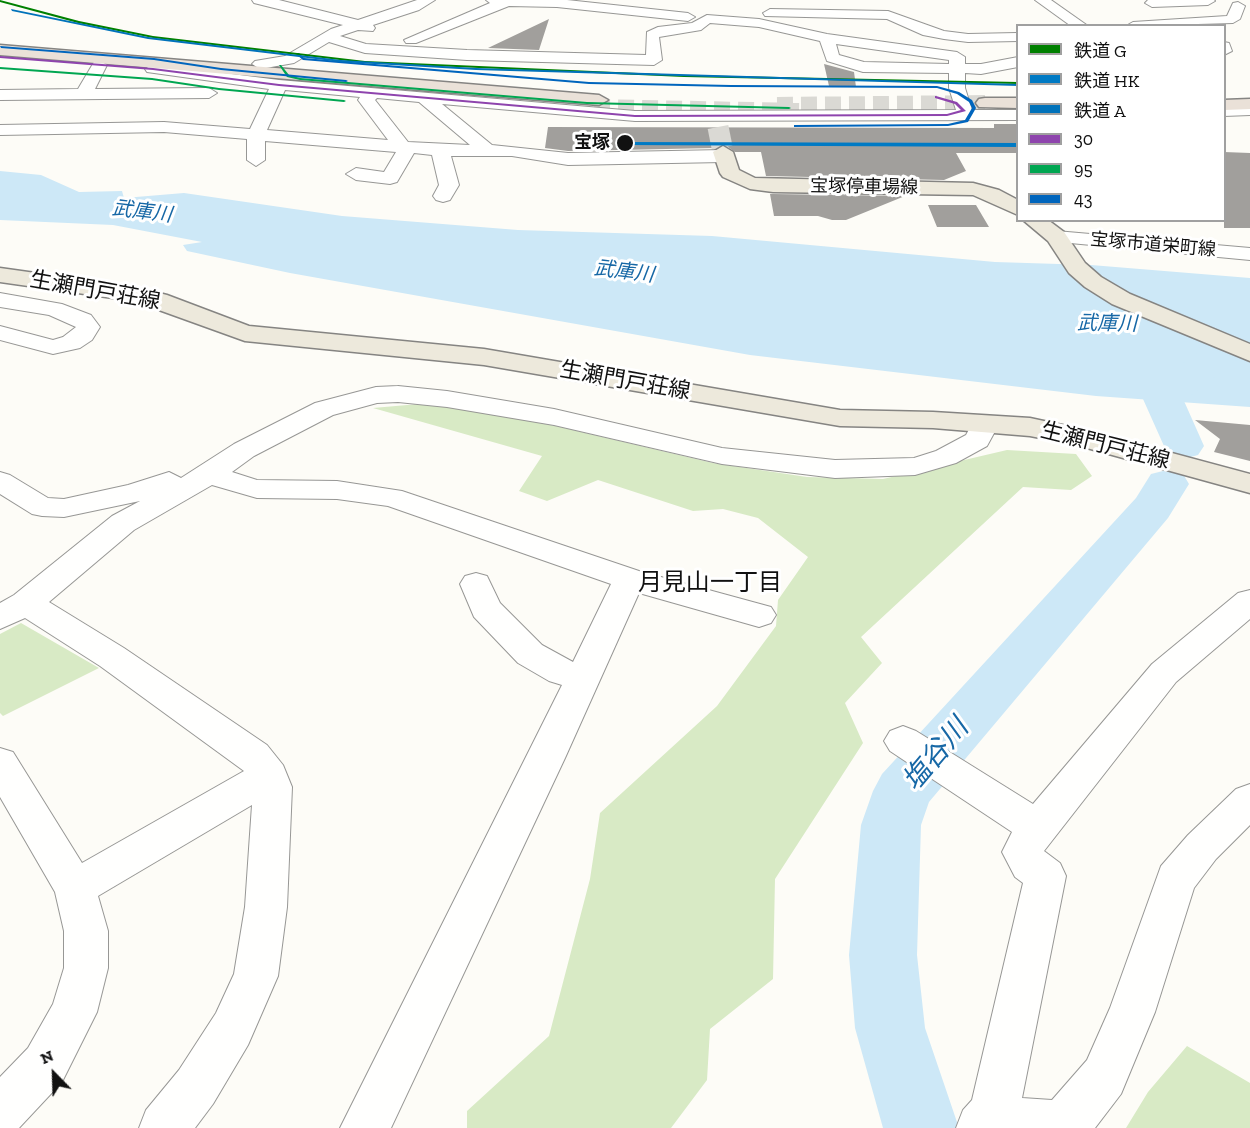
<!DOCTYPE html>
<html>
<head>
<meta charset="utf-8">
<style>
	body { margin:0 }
	#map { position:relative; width:1250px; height:1128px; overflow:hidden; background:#fdfcf7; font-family:"Zilla Slab","Noto Sans JP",serif }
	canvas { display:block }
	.legend { position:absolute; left:1016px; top:24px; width:210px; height:198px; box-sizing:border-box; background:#fff; border:2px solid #a0a0a0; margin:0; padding:8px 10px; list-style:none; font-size:18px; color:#111 }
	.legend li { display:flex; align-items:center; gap:12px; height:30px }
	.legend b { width:30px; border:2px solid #a0a0a0 }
	.north { position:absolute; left:24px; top:1044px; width:60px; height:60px; -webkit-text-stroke:4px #fff; paint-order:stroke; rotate:337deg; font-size:16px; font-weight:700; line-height:24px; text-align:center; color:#111 }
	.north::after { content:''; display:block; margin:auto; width:21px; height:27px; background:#111; clip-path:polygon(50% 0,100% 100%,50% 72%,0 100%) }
</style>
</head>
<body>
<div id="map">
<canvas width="1250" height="1128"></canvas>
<ul class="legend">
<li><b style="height:8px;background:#008000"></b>鉄道 G</li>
<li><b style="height:8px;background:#007ac4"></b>鉄道 HK</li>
<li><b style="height:8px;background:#0072ba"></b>鉄道 A</li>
<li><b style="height:8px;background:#8e44ad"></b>30</li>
<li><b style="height:8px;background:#00a651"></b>95</li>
<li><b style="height:8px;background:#0065bd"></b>43</li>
</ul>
<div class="north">N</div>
</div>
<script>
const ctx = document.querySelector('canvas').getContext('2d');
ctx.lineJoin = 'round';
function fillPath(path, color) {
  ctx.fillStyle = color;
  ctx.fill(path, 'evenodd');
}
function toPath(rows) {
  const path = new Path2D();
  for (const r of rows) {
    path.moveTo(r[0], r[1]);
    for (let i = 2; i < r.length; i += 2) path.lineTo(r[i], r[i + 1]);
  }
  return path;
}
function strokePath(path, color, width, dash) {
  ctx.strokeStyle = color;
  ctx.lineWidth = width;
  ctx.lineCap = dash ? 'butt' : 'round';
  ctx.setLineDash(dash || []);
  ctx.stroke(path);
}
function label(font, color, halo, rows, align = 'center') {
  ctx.font = font + ' "Zilla Slab","Noto Sans JP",serif';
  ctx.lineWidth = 6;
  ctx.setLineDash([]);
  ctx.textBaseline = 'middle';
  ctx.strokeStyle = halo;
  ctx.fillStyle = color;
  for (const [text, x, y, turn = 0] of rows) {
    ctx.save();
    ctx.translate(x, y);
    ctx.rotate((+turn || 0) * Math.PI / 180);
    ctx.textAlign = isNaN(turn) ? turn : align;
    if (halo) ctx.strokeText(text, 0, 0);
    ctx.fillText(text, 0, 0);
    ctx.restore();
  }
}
fillPath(toPath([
	[430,403,556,426,713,463,807,477,883,479,1007,450,1076,454,1092,476,1071,490,1023,487,861,637,882,663,845,703,863,743,775,879,773,979,710,1029,707,1080,671,1128,467,1128,467,1111,549,1036,590,879,600,813,717,706,776,626,778,600,808,557,758,518,723,509,693,511,598,480,547,501,519,491,542,456,373,408],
	[21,623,99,668,3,716,0,713,0,634],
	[1187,1046,1250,1083,1250,1128,1126,1128,1148,1092]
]), '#d8eac5');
fillPath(toPath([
	[0,171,41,175,79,192,122,191,124,198,184,193,342,216,518,230,712,236,995,262,1091,265,1250,278,1250,407,1096,396,750,355,290,273,187,251,183,245,202,242,113,225,0,220]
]), '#cde8f7');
fillPath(toPath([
	[1250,322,1250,350,1184,401,1204,446,1198,455,1183,459,1168,455,1143,399,1170,372,1237,325,1250,322],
	[1167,470,1183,474,1189,484,1168,518,929,802,921,825,917,955,925,1028,959,1128,883,1128,855,1028,849,955,861,825,873,791,882,774,1136,498,1151,474,1167,470]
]), '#cde8f7');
fillPath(toPath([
	[549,19,539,50,488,48],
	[824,64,854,72,856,87,829,86],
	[994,124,1017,124,1017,153,956,153,966,171,944,180,766,176,761,152,735,152,724,144,715,148,568,151,545,148,548,127,994,128],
	[1224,152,1250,153,1250,228,1224,228],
	[770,194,773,194,905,196,846,220,832,220,818,216,774,216],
	[928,205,976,205,989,227,937,227],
	[1195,420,1250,425,1250,461,1214,452,1220,439]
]), '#a19f9c');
strokePath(toPath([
	[718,127,723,152]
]), '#dad9d4', 21, [21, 10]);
strokePath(toPath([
	[777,105,985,103],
	[594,107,799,111]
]), '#dad9d4', 16, [16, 8]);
const minor = toPath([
	[252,0,279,0,358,20,417,0,435,0,419,10,373,25,375,28,373,31,358,30,340,36,366,44,467,50,646,55,647,32,658,27,692,23,707,15,759,19,827,34,957,52,965,57,965,64,981,64,1018,57,1018,67,981,74,965,73,965,88,972,110,1018,110,1018,120,635,121,442,104,492,145,568,153,723,150,732,156,723,162,568,165,512,156,451,156,459,185,450,200,443,202,436,200,433,196,439,185,432,155,414,153,397,182,390,184,356,180,346,174,356,168,384,172,396,152,265,141,265,160,256,166,247,160,247,139,164,132,0,135,0,125,164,122,250,129,269,89,147,72,145,69,153,64,279,80,635,111,956,110,949,88,949,73,863,72,827,61,820,41,759,27,710,23,701,30,659,37,662,60,654,65,467,60,365,53,329,42,294,63,260,69,252,64,255,61,285,56,331,29,343,25,254,3,252,0],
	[836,44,949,60,949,64,864,62,839,55,836,44],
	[285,90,360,97,358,100,388,140,267,130,285,90],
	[377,98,419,102,470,145,408,142,375,100,377,98],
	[486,0,567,0,688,13,695,17,688,21,557,7,509,6,416,43,406,43,404,40,490,3,486,0],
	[1035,0,1051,0,1088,26,1071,26,1035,0],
	[1148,0,1214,0,1215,1,1208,5,1152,7,1145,3,1148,0],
	[1238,2,1245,6,1240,19,1233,23,1126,26,1133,22,1227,16,1233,3,1238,2],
	[770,9,888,11,944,31,968,34,1017,33,1018,41,968,42,944,39,923,35,887,19,765,16,763,13,770,9],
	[1224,42,1229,43,1232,51,1224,55,1224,42],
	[99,60,107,65,95,89,209,88,217,93,209,98,0,100,0,90,78,89,94,62,99,60],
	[1250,105,1250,115,1224,116,1224,106,1250,105],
	[1056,231,1250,248,1250,260,1049,241,1045,237,1049,233,1056,231],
	[0,293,62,304,91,315,100,327,92,340,80,348,53,354,0,340,0,326,53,340,63,337,76,327,49,315,0,307,0,293],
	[398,386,447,391,554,409,722,448,835,460,914,458,936,451,966,435,975,418,985,416,995,418,999,424,987,446,956,463,915,475,835,478,722,464,554,425,447,407,398,402,377,403,333,415,254,456,232,472,257,480,337,481,402,491,639,571,771,607,776,615,771,623,759,627,639,593,565,758,391,1128,340,1128,562,685,549,681,518,663,474,617,460,584,465,576,476,573,487,576,500,603,542,645,573,662,611,584,388,506,337,499,257,498,212,485,134,530,49,602,124,648,267,745,283,765,292,787,287,907,278,976,248,1045,213,1104,195,1128,139,1128,146,1110,179,1070,216,1013,234,974,245,907,252,805,98,896,108,931,108,968,97,1012,62,1082,19,1128,0,1128,0,1077,28,1048,53,1004,64,968,64,931,55,892,0,797,0,748,13,752,82,863,244,771,100,666,25,618,0,629,0,603,14,595,112,516,140,501,64,517,42,516,32,514,0,494,0,472,10,475,48,498,64,499,128,485,169,472,181,478,234,444,315,403,376,387,398,386],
	[1250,590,1250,619,1176,682,1044,851,1060,863,1066,876,1022,1098,1052,1100,1087,1060,1110,1008,1161,866,1188,835,1236,789,1250,784,1250,825,1216,859,1194,888,1155,1012,1121,1094,1095,1128,956,1128,963,1110,972,1100,1023,883,1015,877,1002,852,1012,832,890,751,884,741,890,731,903,726,916,731,1033,804,1152,664,1238,593,1250,590]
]);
const major = toPath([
	[723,146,733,152,739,170,755,178,973,183,999,190,1018,200,1018,215,973,195,773,192,750,189,723,177,720,173,713,152,723,146],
	[1023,220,1048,220,1064,232,1085,263,1101,277,1130,294,1250,344,1250,361,1112,304,1085,287,1069,273,1048,241,1023,220],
	[0,268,135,287,167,295,249,326,484,349,840,410,933,412,1030,418,1090,431,1250,474,1250,493,1076,445,1030,436,933,428,840,426,484,365,245,341,134,301,0,282,0,268]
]);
const highway = toPath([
	[0,45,599,95,608,100,599,105,0,55,0,45],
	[985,98,1018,98,1018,108,979,107,976,103,979,99,985,98],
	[1250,99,1250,109,1224,110,1224,100,1250,99]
]);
strokePath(minor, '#979795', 2);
strokePath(major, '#858482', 3);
strokePath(highway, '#858482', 3);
fillPath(minor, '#fffffe');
fillPath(major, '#ede9dc');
fillPath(highway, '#eae1d8');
fillPath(toPath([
	[0,56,153,68,279,84,635,115,947,114,961,110,955,104,935,98,935,96,936,96,957,102,966,111,947,116,635,117,279,86,153,70,0,58,0,56]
]), '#8e44ad');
fillPath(toPath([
	[279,65,281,65,289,75,300,78,587,102,789,107,791,108,789,109,587,104,300,80,287,77,279,65],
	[0,67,152,78,219,88,344,100,346,101,344,102,219,90,152,80,0,69,0,67]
]), '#00a651');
fillPath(toPath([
	[0,46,154,58,221,68,346,80,348,81,346,82,221,70,154,60,1,48,0,46],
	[297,53,299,53,304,58,589,82,731,85,937,86,959,92,972,100,976,108,968,122,948,126,795,127,794,127,794,125,948,124,965,120,972,108,969,102,957,94,937,88,731,87,589,84,303,60,297,55,297,53]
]), '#0065bd');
fillPath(toPath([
	[0,0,79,21,153,36,365,61,684,75,1018,82,1018,84,684,77,365,63,153,38,78,23,0,2,0,0]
]), '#008000');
fillPath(toPath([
	[622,142,1018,143,1018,147,624,145,622,144,622,142]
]), '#007ac4');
fillPath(toPath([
	[11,9,148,37,341,60,476,68,1018,84,1018,86,476,70,341,62,148,39,12,11,11,9]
]), '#0072ba');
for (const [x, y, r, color] of [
	[625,143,9,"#111"]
]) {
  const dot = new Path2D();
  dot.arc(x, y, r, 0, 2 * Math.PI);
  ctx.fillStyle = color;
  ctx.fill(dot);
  strokePath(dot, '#fff', 2);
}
label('bold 18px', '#111', '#fff', [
	["宝塚",610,143]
], 'right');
label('18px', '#111', '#fff', [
	["宝塚停車場線",864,187,1],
	["宝塚市道栄町線",1153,245,5]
]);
label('italic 20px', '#1768a6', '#fff', [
	["武庫川",142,212,7],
	["武庫川",624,272,7],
	["武庫川",1107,324,1]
]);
label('22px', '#111', '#fff', [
	["生瀬門戸荘線",95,291,10],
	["生瀬門戸荘線",625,381,10],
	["生瀬門戸荘線",1105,446,14]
]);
label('24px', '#111', '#fff', [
	["月見山一丁目",710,583]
]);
label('italic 28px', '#1768a6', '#fff', [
	["塩谷川",936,755,-50]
]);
</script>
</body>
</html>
